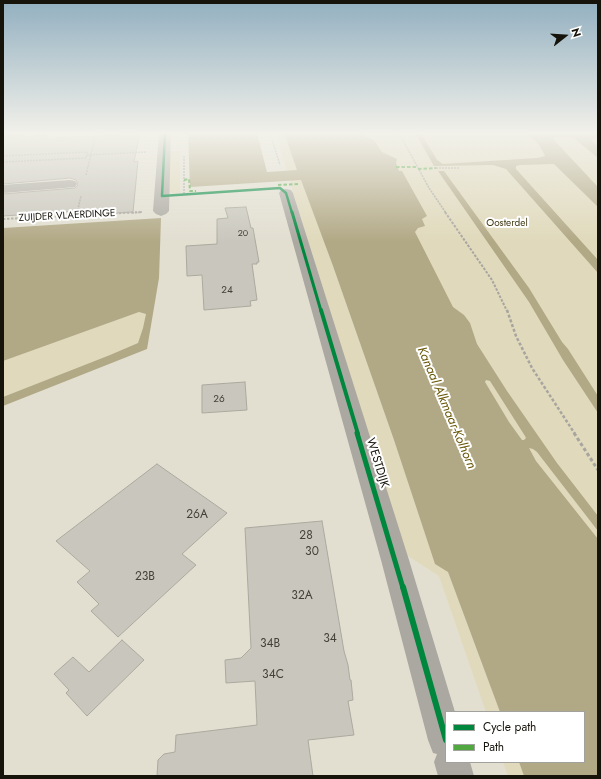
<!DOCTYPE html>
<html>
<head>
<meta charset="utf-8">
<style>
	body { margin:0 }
	#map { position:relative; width:601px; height:779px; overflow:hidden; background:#e2dfd1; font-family:Jost,sans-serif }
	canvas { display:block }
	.frame { position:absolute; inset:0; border:4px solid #15130a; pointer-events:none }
	.legend { position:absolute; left:445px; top:711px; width:140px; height:52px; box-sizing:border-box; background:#fff; border:1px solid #a1a19d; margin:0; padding:5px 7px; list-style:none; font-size:12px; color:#15130a }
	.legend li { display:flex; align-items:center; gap:8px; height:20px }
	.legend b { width:20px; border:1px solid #a1a19d }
	.north { position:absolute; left:545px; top:16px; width:40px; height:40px; -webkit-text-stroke:3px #fff; paint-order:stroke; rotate:73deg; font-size:11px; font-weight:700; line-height:16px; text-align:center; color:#15130a }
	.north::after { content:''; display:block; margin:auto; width:14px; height:18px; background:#15130a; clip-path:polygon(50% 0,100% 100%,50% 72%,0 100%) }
</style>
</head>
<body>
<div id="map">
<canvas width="601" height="779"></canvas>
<div class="frame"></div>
<ul class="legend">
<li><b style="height:5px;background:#00873e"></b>Cycle path</li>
<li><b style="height:5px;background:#51a841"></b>Path</li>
</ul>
<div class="north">N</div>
</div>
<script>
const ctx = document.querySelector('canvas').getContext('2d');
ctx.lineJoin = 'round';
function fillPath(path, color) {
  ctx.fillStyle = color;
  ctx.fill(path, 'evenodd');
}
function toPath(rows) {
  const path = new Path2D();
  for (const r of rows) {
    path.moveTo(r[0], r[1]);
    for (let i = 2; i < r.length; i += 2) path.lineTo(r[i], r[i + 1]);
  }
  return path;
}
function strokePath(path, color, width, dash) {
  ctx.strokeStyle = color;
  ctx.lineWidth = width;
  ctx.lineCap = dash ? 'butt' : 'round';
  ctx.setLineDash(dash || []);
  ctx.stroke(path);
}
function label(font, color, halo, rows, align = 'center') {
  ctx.font = font + ' Jost,sans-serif';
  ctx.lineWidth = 4;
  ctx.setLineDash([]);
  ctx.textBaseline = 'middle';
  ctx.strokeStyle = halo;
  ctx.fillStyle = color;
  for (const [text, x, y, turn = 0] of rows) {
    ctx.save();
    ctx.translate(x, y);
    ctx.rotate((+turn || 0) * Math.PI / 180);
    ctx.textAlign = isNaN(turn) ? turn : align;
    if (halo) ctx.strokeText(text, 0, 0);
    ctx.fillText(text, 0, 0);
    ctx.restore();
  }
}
fillPath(toPath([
	[275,133,284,133,333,266,394,440,431,551,448,572,500,712,486,712,439,576,405,554],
	[359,133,598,133,598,547,477,383],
	[170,151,180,151,180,193,169,193],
	[139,312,146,314,143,329,138,343,110,355,3,397,3,361],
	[503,762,519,762,524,776,508,776]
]), '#e0d9bb');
fillPath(toPath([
	[188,133,257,133,267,172,297,170,284,133,364,133,366,137,374,140,382,152,397,159,396,163,399,171,402,171,427,216,422,219,425,226,418,228,415,232,453,307,464,315,470,323,477,344,507,391,557,463,598,516,598,531,537,452,533,449,529,448,536,461,598,539,598,776,524,776,519,762,584,762,584,712,500,712,448,572,435,564,394,440,333,266,301,180,190,187],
	[486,380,490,381,525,436,526,438,524,440,522,440,509,422,485,382],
	[415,133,421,133,437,160,443,164,537,158,545,156,540,146,527,133,598,133,598,137,593,139,592,141,598,146,598,158,574,138,556,137,553,139,598,187,598,207,554,164,520,165,516,166,516,169,598,260,598,273,506,169,493,165,434,166],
	[438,171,444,171,529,288,562,342,568,349,598,396,598,413,563,360,529,302],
	[161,218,159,278,147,349,3,406,3,397,110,355,138,343,143,328,146,314,139,312,3,361,3,228]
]), '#b1a885');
const building = toPath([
	[121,133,140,133,134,162,138,161,133,212,80,215,80,211,3,216,3,194,75,188,78,185,76,180,70,178,3,184,3,139,21,138,32,136,47,135,46,138,121,135,121,133],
	[246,207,251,228,253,228,259,262,257,262,257,264,252,264,257,300,250,301,251,306,204,310,202,275,187,276,186,246,217,244,217,219,228,218,225,208,246,207],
	[245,382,247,410,202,413,202,385,245,382],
	[157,464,227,513,182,554,196,565,118,637,91,611,99,604,77,582,90,571,56,541,157,464],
	[322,521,344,651,348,665,350,680,351,680,353,700,348,701,354,735,308,740,313,776,157,776,158,760,164,754,175,752,176,735,257,725,255,681,226,683,225,660,241,658,251,648,245,528,322,521],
	[122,640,144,660,87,716,66,693,69,690,54,674,73,657,89,672,122,640]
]);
fillPath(building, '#c9c7bd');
strokePath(building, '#aba99e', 1);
strokePath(toPath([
	[270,133,280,165],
	[399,133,429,188,446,213],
	[3,156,87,152,87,155,146,152],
	[184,156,184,194],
	[393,161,398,171],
	[3,162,86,158,87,155],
	[436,168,460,168],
	[86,175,96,133],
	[77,213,81,196],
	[132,213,142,212]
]), '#a6a59f', 1.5, [2, 1]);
strokePath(toPath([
	[445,212,492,280,507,311],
	[76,216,77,212],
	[3,219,142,212]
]), '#a6a59f', 2, [2.5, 1.5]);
strokePath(toPath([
	[507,310,516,336,532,368,575,434]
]), '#a6a59f', 2.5, [3, 2]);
strokePath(toPath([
	[574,433,598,470]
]), '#a6a59f', 3, [3.5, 2.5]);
fillPath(toPath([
	[3,133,27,133,25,136,21,137,3,138,3,133],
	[159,133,171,133,169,211,166,214,161,216,156,214,153,211,159,133],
	[70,180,75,181,77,184,75,187,3,193,3,185,70,180],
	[286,189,291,190,293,193,409,560,455,712,446,712,446,762,470,762,474,776,438,776,434,762,437,754,433,753,428,740,381,560,279,193,281,190,286,189]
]), '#aaa8a1');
strokePath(toPath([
	[396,167,417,167],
	[418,169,436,168],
	[184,180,189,179,190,191,196,191],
	[278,185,299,184]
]), '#51a841', 2, [3.5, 2]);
strokePath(toPath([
	[165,133,162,196,280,188,286,193,292,213]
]), '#00873e', 2.5);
strokePath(toPath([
	[292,212,321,311]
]), '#00873e', 3);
strokePath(toPath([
	[321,310,358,434]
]), '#00873e', 4);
strokePath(toPath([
	[357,433,403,588]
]), '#00873e', 5);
strokePath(toPath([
	[403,587,446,740]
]), '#00873e', 6);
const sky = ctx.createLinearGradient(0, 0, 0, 242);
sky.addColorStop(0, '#92afc0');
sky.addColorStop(0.55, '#f2f1ea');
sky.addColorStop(1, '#f2f1ea00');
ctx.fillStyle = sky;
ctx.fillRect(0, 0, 601, 242);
label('9px', '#444238', null, [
	["20",243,234]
]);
label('10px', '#15130a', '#fff', [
	["ZUIJDER VLAERDINGE",67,216,-3]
]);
label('10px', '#403712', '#fff', [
	["Oosterdel",507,224]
]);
label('10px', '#444238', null, [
	["24",227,291],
	["26",219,400]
]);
label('12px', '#15130a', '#fff', [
	["WESTDIJK",377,463,73]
]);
label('12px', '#444238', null, [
	["26A",197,515],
	["28",306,536],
	["30",312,552],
	["23B",145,577],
	["32A",302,596],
	["34",330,639],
	["34B",270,644],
	["34C",273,675]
]);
label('italic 13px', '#685606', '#fff', [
	["Kanaal Alkmaar-Kolhorn",446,408,67]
]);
</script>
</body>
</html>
